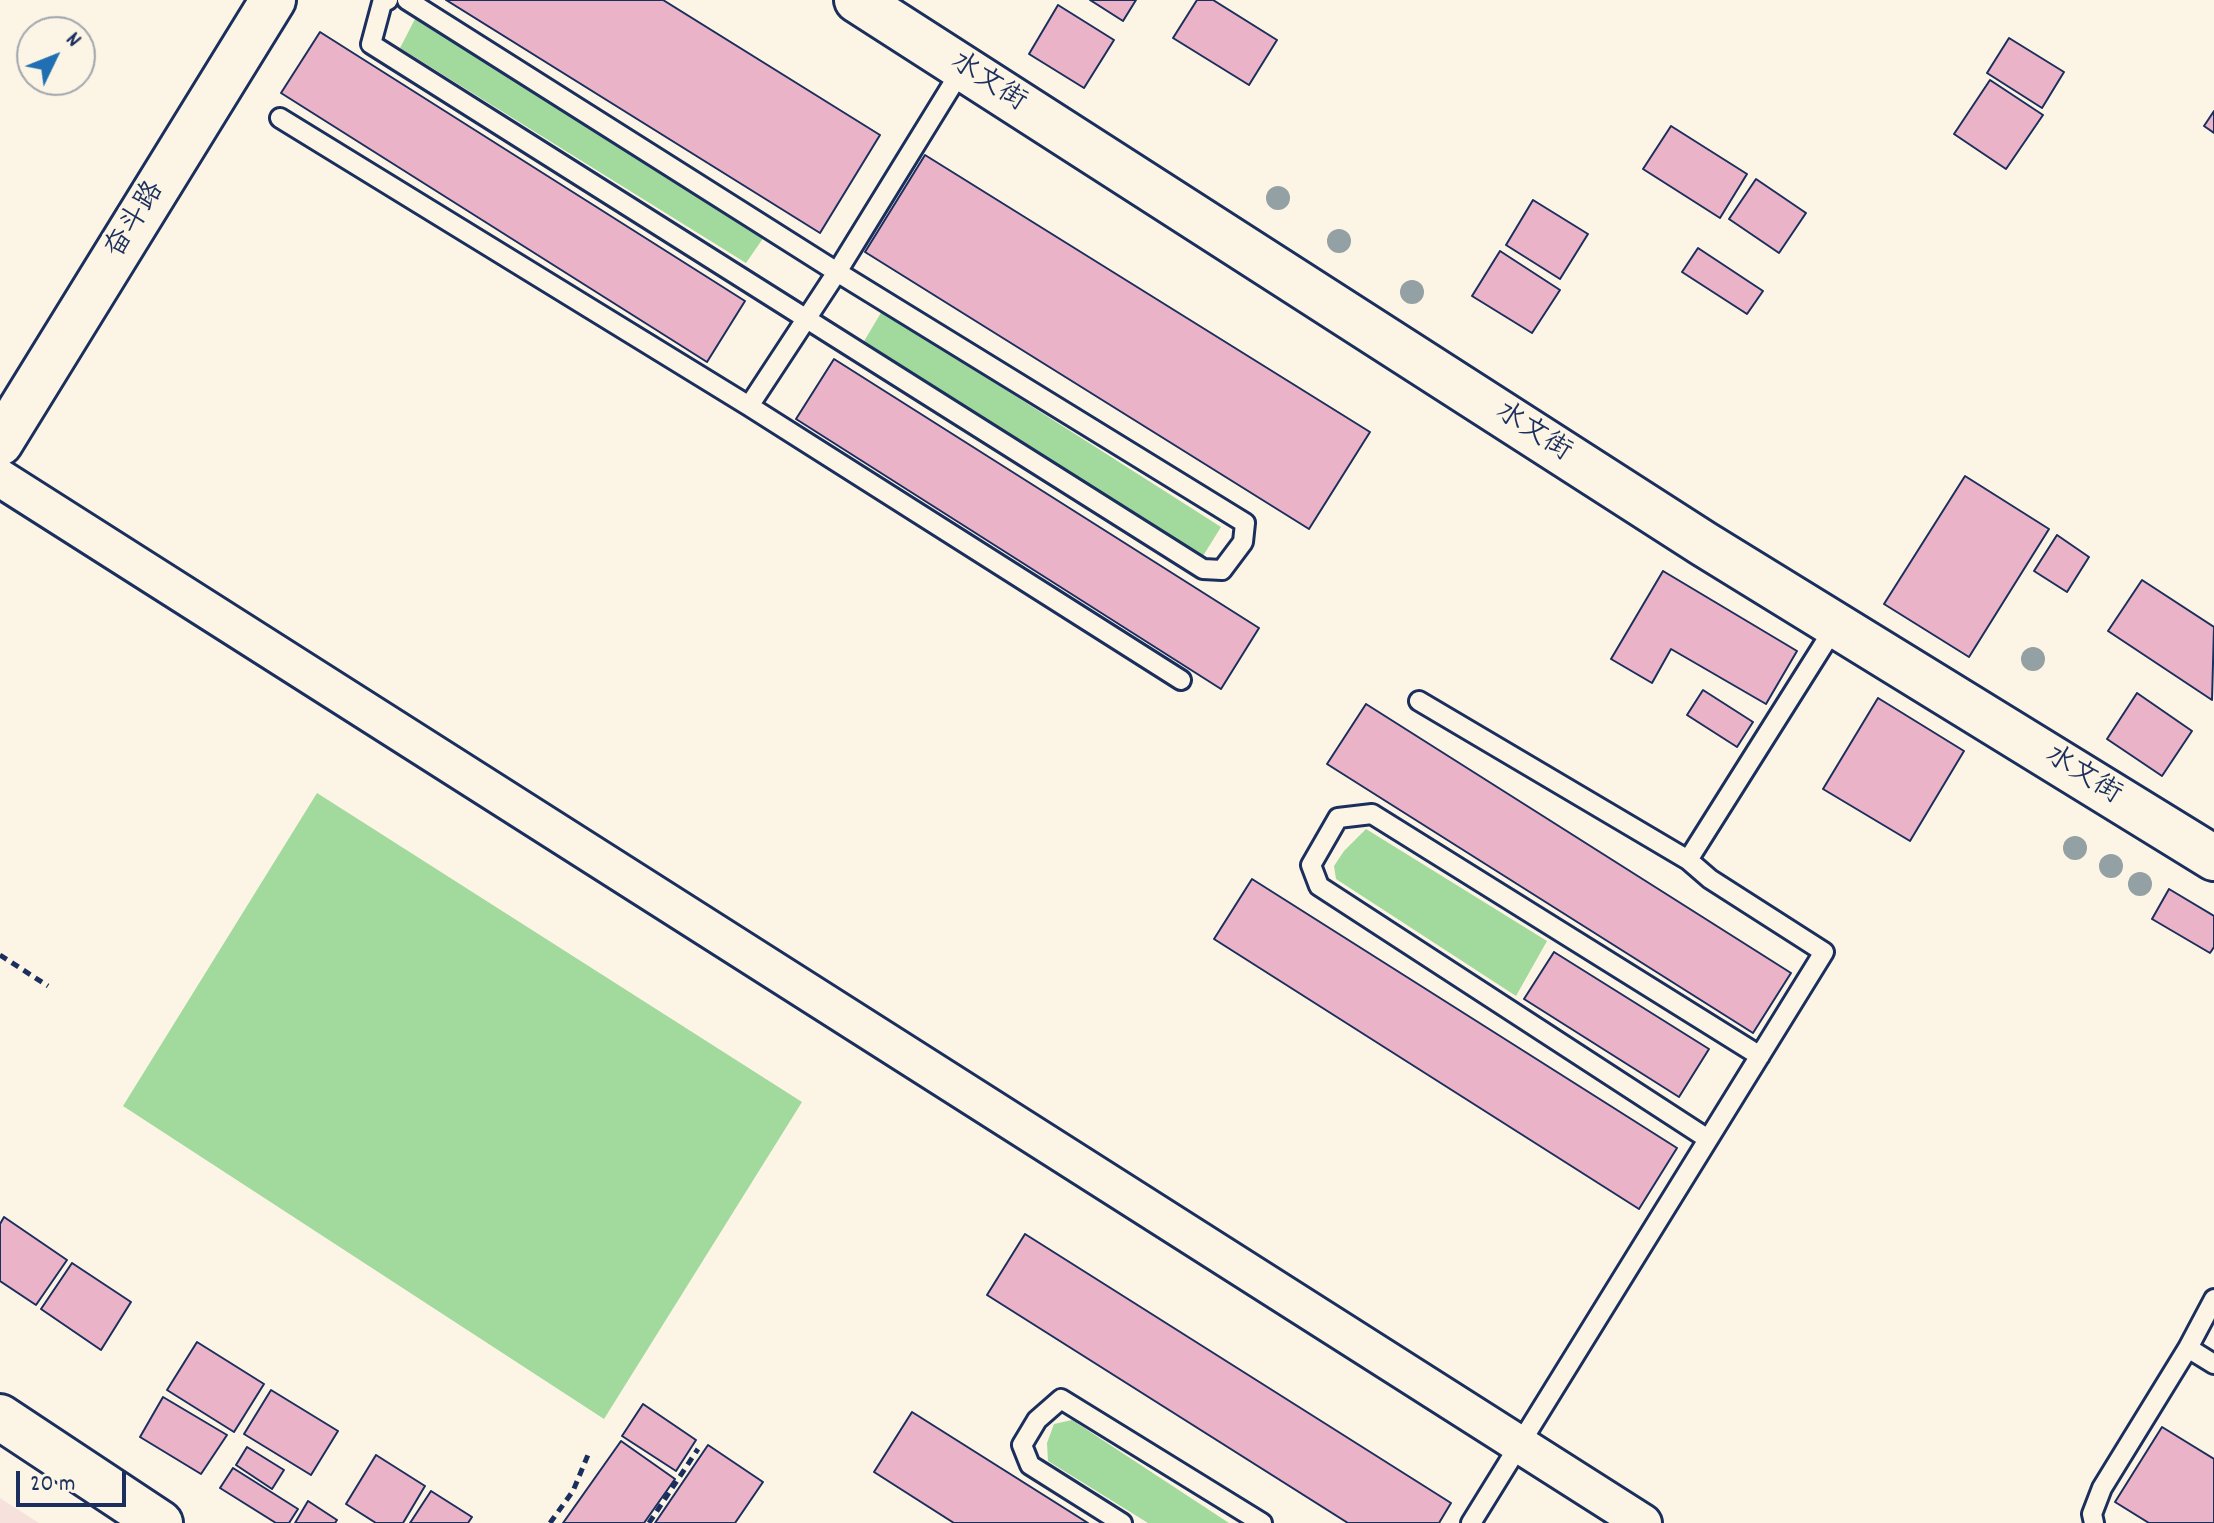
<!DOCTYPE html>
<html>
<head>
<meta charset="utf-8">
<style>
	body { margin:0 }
	#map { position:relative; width:2214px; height:1523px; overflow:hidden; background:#fcf5e5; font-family:Dekko,sans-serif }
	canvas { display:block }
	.north { position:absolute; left:16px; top:16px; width:80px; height:80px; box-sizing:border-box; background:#fcf5e5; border:2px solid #a2a6af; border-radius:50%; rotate:47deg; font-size:22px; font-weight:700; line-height:32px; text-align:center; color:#1b2f5e }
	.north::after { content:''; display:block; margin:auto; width:28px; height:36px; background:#1f6fb2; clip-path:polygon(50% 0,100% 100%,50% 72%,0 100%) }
	.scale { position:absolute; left:16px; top:1471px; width:110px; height:36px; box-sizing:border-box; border:4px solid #1b2f5e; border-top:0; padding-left:10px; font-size:24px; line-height:28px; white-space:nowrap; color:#1b2f5e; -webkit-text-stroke:6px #fcf5e5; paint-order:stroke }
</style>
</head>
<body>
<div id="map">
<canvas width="2214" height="1523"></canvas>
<div class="north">N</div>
<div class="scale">20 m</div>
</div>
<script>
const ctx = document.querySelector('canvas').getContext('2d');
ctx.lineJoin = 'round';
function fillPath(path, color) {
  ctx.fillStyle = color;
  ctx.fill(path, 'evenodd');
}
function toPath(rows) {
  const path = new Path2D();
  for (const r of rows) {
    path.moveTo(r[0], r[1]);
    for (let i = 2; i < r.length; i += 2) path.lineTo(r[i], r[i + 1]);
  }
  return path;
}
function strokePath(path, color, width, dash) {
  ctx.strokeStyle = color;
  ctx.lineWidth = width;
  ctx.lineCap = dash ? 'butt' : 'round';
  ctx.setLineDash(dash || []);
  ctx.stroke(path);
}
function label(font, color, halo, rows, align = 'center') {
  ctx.font = font + ' Dekko,"LXGW WenKai TC",sans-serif';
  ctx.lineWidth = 6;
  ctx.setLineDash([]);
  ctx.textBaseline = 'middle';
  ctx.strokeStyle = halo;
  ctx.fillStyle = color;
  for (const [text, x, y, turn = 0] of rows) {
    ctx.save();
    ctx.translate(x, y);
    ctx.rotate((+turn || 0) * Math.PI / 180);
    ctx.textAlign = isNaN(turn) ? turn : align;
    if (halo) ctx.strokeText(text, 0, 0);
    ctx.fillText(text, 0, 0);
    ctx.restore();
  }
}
fillPath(toPath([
	[0,1498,39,1523,0,1523]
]), '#f7e1dc');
fillPath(toPath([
	[415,19,764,237,746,263,400,48],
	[882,311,1221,527,1203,556,863,343],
	[317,793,802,1102,604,1419,123,1106],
	[1366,829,1547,941,1516,996,1336,879,1334,866,1344,851],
	[1072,1420,1229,1523,1148,1523,1048,1461,1047,1443,1054,1424]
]), '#a2d99c');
const building = toPath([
	[446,0,663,0,880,135,820,233,446,0],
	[1090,0,1136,0,1123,21,1090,0],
	[1197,0,1213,0,1277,40,1249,85,1173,38,1197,0],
	[1058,5,1114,40,1084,88,1029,54,1058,5],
	[320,32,745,301,707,362,281,93,320,32],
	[2009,38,2064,72,2042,108,1987,73,2009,38],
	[1990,80,2043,115,2006,169,1954,134,1990,80],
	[2214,111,2214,133,2204,126,2214,111],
	[1671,126,1747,174,1720,218,1643,169,1671,126],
	[925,155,1370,432,1309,529,865,252,925,155],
	[1756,179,1806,213,1779,253,1729,219,1756,179],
	[1533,200,1588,234,1560,279,1506,245,1533,200],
	[1698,248,1763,291,1747,314,1682,272,1698,248],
	[1500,251,1560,290,1532,333,1472,296,1500,251],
	[834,359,1259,628,1221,689,796,419,834,359],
	[1965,476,2049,529,1969,657,1884,604,1965,476],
	[2057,535,2089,557,2067,592,2034,571,2057,535],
	[1663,571,1797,651,1766,704,1671,649,1652,683,1611,659,1663,571],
	[2142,580,2214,627,2212,700,2108,631,2142,580],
	[1703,690,1753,722,1737,747,1687,715,1703,690],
	[2137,693,2192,731,2162,776,2107,739,2137,693],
	[1878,698,1964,751,1910,841,1823,789,1878,698],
	[1366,704,1791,973,1753,1033,1327,764,1366,704],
	[1252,879,1677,1148,1639,1209,1214,939,1252,879],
	[2169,889,2214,916,2214,947,2210,953,2152,919,2169,889],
	[1554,952,1709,1049,1679,1097,1524,999,1554,952],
	[4,1217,67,1260,36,1305,0,1281,0,1224,4,1217],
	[1025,1234,1451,1503,1439,1523,1348,1523,987,1295,1025,1234],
	[72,1263,131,1302,101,1350,41,1309,72,1263],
	[197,1342,264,1384,234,1432,167,1390,197,1342],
	[271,1390,338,1431,311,1475,244,1434,271,1390],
	[163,1397,227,1435,201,1474,140,1437,163,1397],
	[643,1404,696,1440,676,1471,622,1436,643,1404],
	[912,1412,1088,1523,954,1523,874,1472,912,1412],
	[2162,1427,2214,1459,2214,1523,2149,1523,2115,1502,2162,1427],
	[621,1441,675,1479,644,1523,563,1523,621,1441],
	[708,1445,763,1482,735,1523,655,1523,708,1445],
	[247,1447,284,1470,272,1489,236,1465,247,1447],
	[376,1455,425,1486,403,1523,376,1523,346,1504,376,1455],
	[233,1468,298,1509,289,1523,276,1523,220,1488,233,1468],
	[431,1491,472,1517,468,1523,410,1523,431,1491],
	[308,1501,337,1520,335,1523,295,1523,308,1501]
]);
fillPath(building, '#eab3c8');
strokePath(building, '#1b2f5e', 2);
const service = toPath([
	[388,0,382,3,371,44,1203,569,1222,570,1243,542,1245,523,837,272,407,0],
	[280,118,749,406,1181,680],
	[749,406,837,272,962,69],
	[1419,701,1688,860],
	[1708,1139,1319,886,1311,865,1338,818,1372,814,1760,1056],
	[2188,1348,2214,1364],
	[1122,1523,1030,1465,1022,1445,1037,1420,1061,1399,1262,1523],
	[1471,1523,1824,952,1710,879,1688,860,1836,625],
	[2094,1523,2092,1514,2102,1488,2188,1348,2214,1299]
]);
const minor = toPath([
	[0,478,1643,1523]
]);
const tertiary = toPath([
	[857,0,1704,544,2214,858],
	[0,443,273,0],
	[0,1417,160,1523]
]);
strokePath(service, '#1b2f5e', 24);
strokePath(minor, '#1b2f5e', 42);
strokePath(tertiary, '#1b2f5e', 50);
strokePath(toPath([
	[0,955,48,986],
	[550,1523,573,1491,590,1450],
	[649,1523,698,1449]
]), '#1b2f5e', 5, [8, 6]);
strokePath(service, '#fcf5e5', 18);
strokePath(minor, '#fcf5e5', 36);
strokePath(tertiary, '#fcf5e5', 44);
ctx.fillStyle = '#93a0a4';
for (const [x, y] of [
	[1278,198],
	[1339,241],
	[1412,292],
	[2033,659],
	[2075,848],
	[2111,866],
	[2140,884]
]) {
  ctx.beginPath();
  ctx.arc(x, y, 12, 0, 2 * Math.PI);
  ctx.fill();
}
label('28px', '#1b2f5e', '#fcf5e5', [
	["水文街",987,84,33],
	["奋斗路",137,221,-58],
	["水文街",1532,434,33],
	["水文街",2082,777,32]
]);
</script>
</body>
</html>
